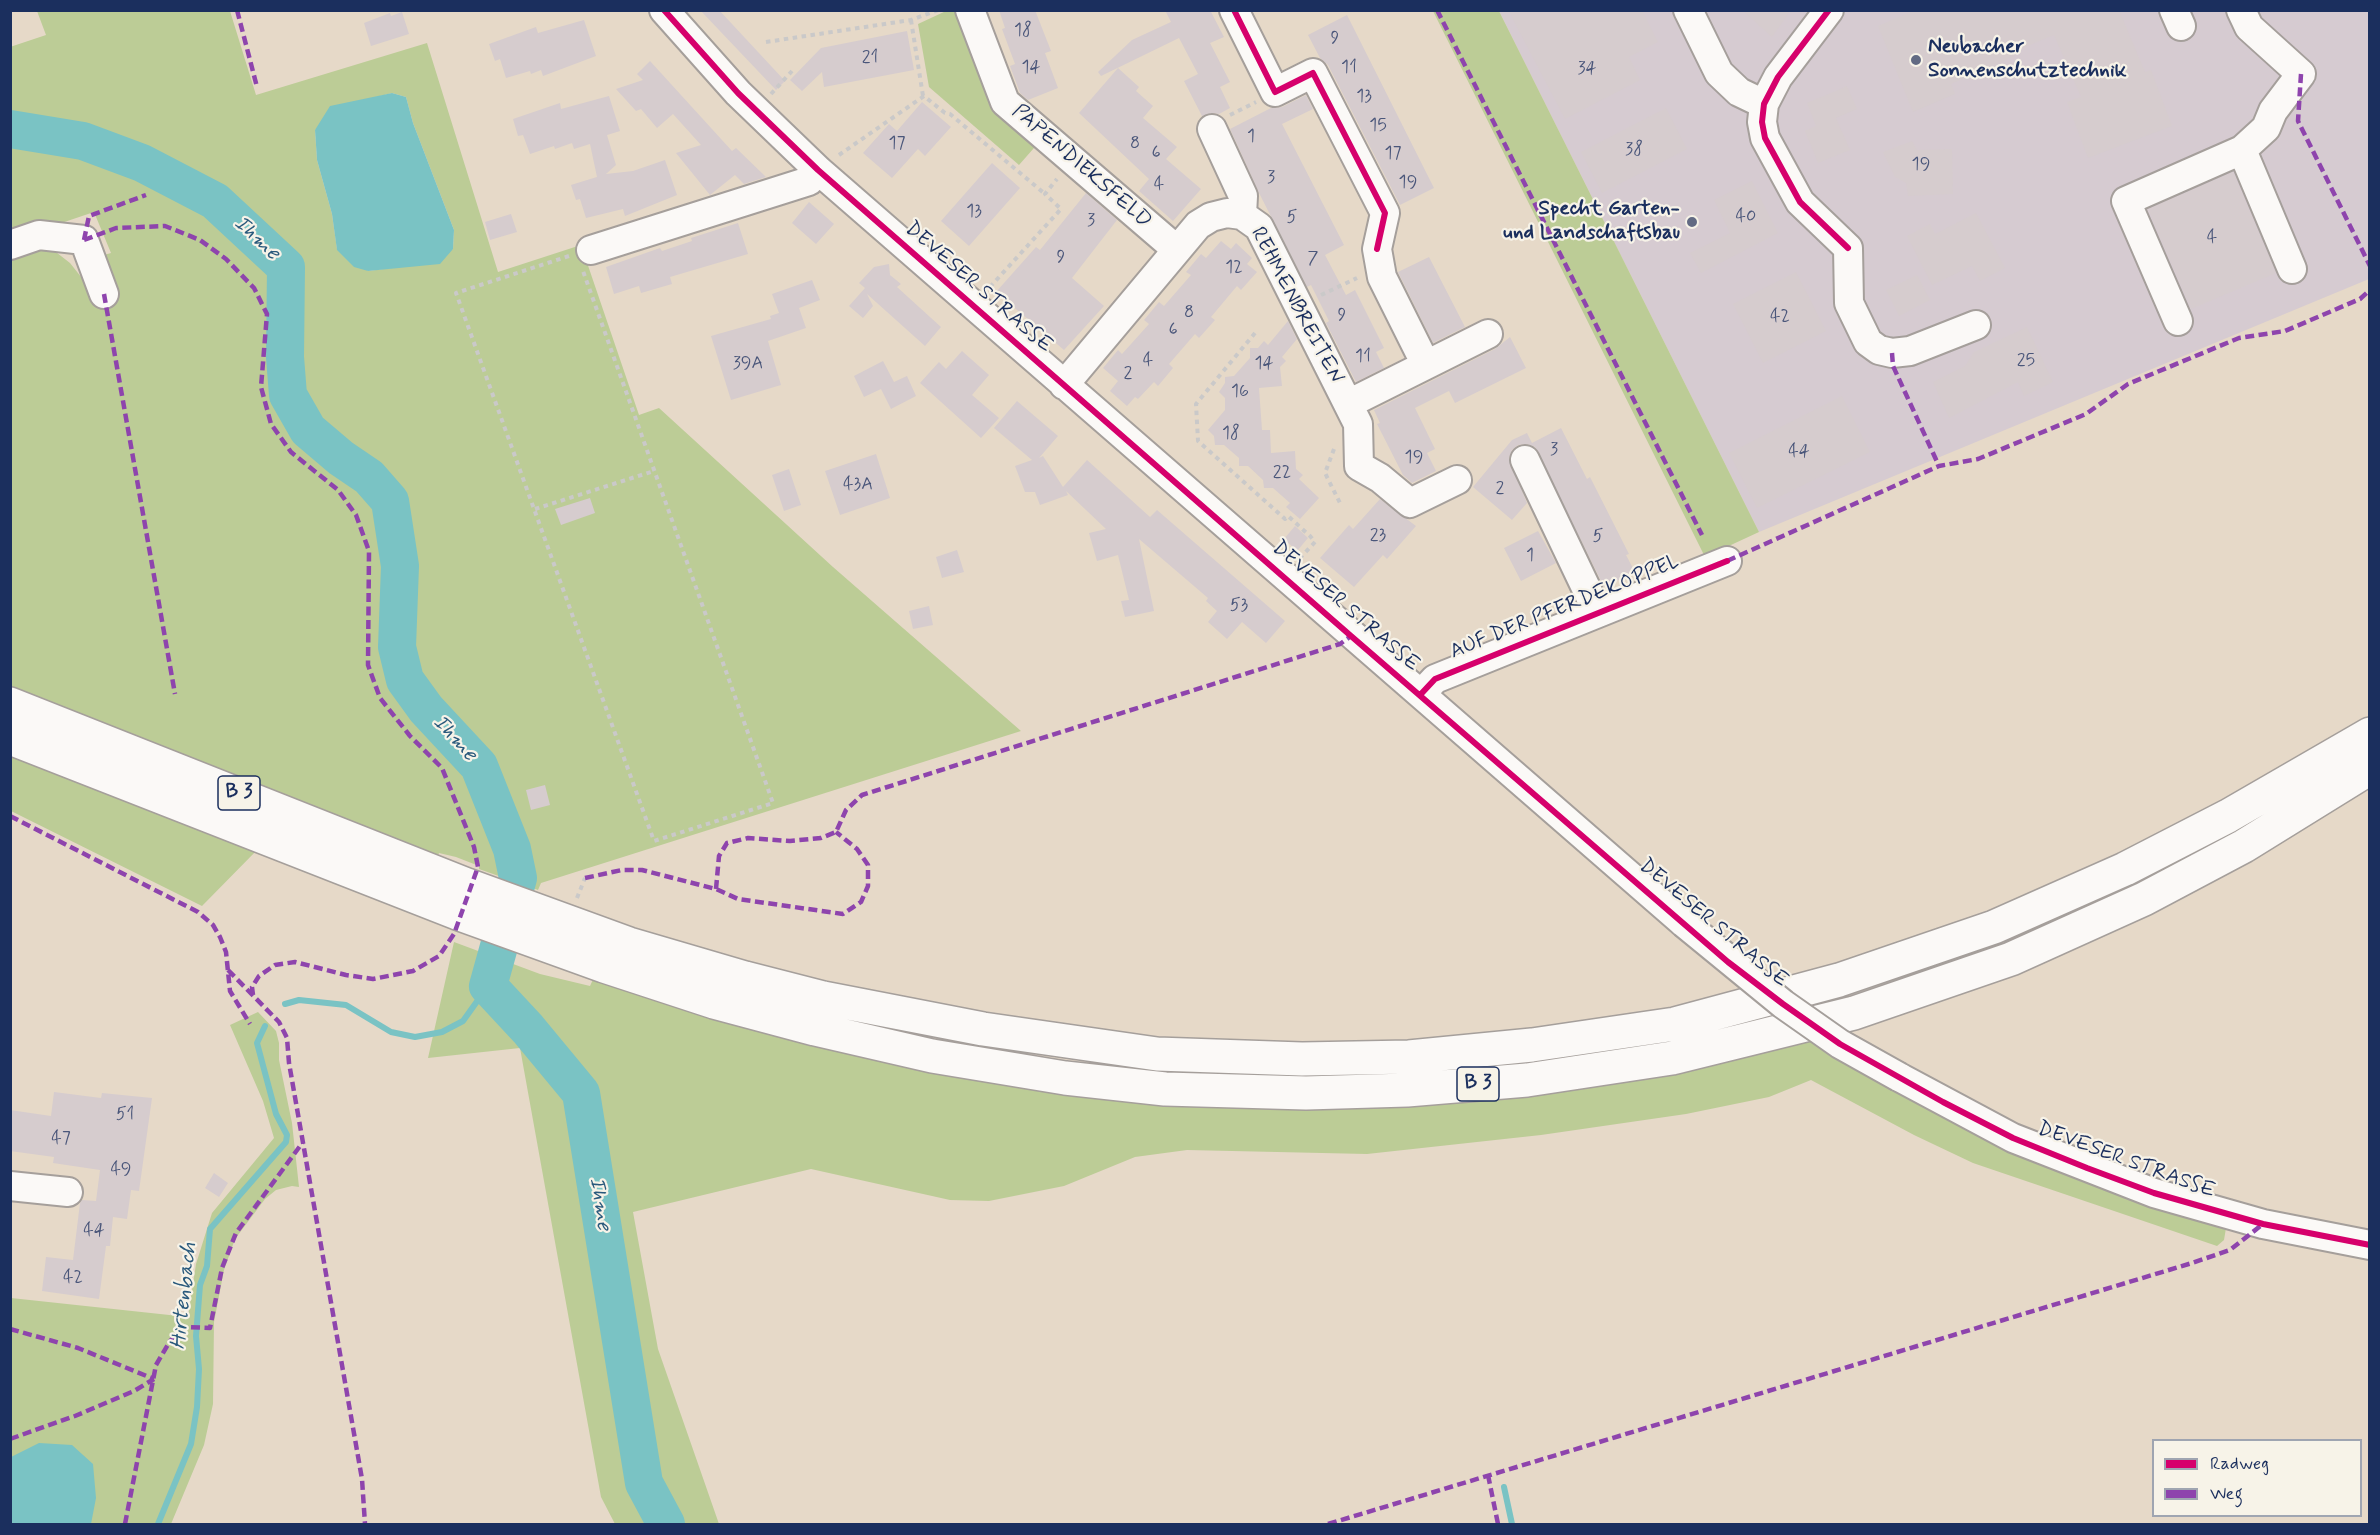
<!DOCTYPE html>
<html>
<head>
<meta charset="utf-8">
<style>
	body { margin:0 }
	#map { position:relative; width:2380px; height:1535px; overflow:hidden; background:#e6d9c8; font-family:Mynerve,sans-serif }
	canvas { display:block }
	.frame { position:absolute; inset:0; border:12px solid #1b2f5e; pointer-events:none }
	.legend { position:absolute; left:2152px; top:1439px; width:210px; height:78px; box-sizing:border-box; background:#f7f3e8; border:2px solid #9fa5b1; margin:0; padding:8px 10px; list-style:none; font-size:18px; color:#1b2f5e }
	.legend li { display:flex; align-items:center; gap:12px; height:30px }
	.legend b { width:30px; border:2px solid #9fa5b1 }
</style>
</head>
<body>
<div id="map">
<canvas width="2380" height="1535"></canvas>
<div class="frame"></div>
<ul class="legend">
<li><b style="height:8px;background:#d6006c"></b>Radweg</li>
<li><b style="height:8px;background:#8e44ad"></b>Weg</li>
</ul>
</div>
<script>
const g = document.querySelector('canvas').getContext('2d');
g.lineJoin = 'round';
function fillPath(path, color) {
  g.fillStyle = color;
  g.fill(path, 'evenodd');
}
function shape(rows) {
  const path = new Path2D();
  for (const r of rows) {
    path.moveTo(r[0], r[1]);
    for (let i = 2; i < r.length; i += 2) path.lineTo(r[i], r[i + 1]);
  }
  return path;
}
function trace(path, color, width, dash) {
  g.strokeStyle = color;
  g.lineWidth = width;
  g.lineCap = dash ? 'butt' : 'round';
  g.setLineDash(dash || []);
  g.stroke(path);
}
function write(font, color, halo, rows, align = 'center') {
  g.font = font + ' Mynerve,sans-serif';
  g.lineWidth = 4.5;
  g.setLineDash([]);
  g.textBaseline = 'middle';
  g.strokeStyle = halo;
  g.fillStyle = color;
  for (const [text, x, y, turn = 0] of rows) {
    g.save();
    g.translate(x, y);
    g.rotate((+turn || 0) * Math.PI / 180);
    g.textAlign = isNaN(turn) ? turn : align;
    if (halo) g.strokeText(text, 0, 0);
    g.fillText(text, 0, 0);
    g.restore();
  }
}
fillPath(shape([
	[1499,11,2369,11,2369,279,1759,532]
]), '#d6cbd1');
fillPath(shape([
	[37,11,230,11,256,95,427,43,498,272,581,245,639,415,659,408,833,567,1021,731,541,883,538,890,479,869,479,866,456,857,439,853,437,858,11,687,11,254,43,242,70,263,97,297,97,257,111,253,94,212,11,240,11,134,80,146,139,167,135,154,83,135,11,122,10,47,46,35],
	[392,93,406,97,413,123,454,230,453,249,399,267,368,271,337,249,332,214,317,160,315,130,361,101],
	[946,11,965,11,1041,140,1019,165,929,87,918,24],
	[1433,11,1499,11,1759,532,1705,557],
	[10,746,260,847,202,906,11,811],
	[454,942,540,974,590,986,595,975,765,1025,1295,1107,1408,1106,1673,1072,1815,1039,2226,1228,2224,1240,2217,1246,1973,1163,1914,1135,1811,1080,1769,1097,1686,1114,1541,1135,1367,1154,1187,1150,1135,1157,1064,1186,989,1201,950,1200,811,1169,633,1212,658,1349,719,1524,615,1524,601,1497,520,1048,428,1058],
	[258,1012,276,1031,279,1043,279,1060,292,1123,299,1187,292,1186,276,1190,265,1199,235,1239,224,1270,214,1322,213,1404,204,1445,171,1524,11,1524,11,1298,188,1317,196,1264,212,1213,274,1138,263,1101,230,1025]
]), '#bccc96');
fillPath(shape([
	[392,93,406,97,413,123,454,230,453,249,440,264,368,271,354,267,337,250,332,214,317,160,315,130,330,106],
	[39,1443,72,1445,93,1464,96,1498,91,1524,11,1524,11,1457]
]), '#7ac3c4');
trace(shape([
	[285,1004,299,1000,346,1005,391,1032,415,1037,442,1032,463,1021,488,986],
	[1504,1487,1512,1524],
	[158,1524,191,1444,197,1407,199,1369,196,1336,200,1285,207,1266,210,1229,286,1142,287,1135,276,1114,257,1043,265,1026]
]), '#7ac3c4', 6);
trace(shape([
	[10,129,83,141,142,163,215,201,286,267,285,357,288,395,308,430,341,458,369,477,390,501,400,566,397,647,405,680,426,709,479,766,512,849,518,878,488,986,528,1029,581,1093,644,1483,666,1524]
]), '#7ac3c4', 38);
fillPath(shape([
	[700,10,719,10,785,81,776,90],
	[999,10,1035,10,1051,51,1045,53,1058,88,1028,100,1020,93,1010,66,1015,64,1002,29,1005,28],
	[1165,10,1210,10,1224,37,1210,43,1230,82,1220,87,1230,108,1219,114,1213,113,1202,116,1184,81,1198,74,1179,38,1101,76,1098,72,1132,40,1171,22],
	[1508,10,1642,10,1658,42,1629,57,1640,80,1565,119],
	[1742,10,1791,10,1772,37],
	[1915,10,2119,10,2145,72,2151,70,2172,126,2088,158,2067,102,2081,97,2054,35,2013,52,2015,56,1951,84,1955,94,1913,112,1878,26],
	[402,12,409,34,371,46,364,23,390,13,391,16],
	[1347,15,1434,188,1400,205,1328,65,1320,58,1308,35],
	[584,20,596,56,543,76,541,70,531,74,530,71,506,78,500,59,495,61,489,44,536,27,538,33],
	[907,31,914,70,824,87,822,72,802,91,790,80,821,48],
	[650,61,732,151,736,148,766,177,744,184,735,175,710,195,676,153,701,145,673,114,657,128,641,109,636,111,616,89,643,80,637,74],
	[1118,68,1139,87,1136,91,1153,106,1143,118,1177,147,1166,159,1201,189,1173,221,1139,191,1149,179,1079,113],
	[1847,86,1857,109,1836,118,1850,150,1818,163,1805,131,1816,126,1807,103],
	[1306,95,1313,109,1282,124,1344,245,1325,255,1346,295,1355,290,1384,348,1376,352,1384,368,1356,382,1326,323,1329,321,1311,285,1307,287,1259,193,1230,129,1271,108,1282,107],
	[609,96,620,131,607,135,616,165,606,174,633,171,665,160,677,195,625,216,623,209,586,218,580,199,576,200,571,185,597,177,590,144,574,149,572,143,555,149,554,146,530,154,523,135,518,136,513,119,560,103,561,109],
	[922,102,951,127,925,156,918,149,892,178,863,153,889,124,897,131],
	[1666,108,1687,149,1602,193,1581,152],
	[1912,141,1917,150,1952,149,1953,194,1908,196,1906,183,1895,177,1883,152],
	[992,163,1020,188,969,246,941,221],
	[2233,172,2276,273,2191,309,2148,209],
	[1752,181,1778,233,1701,273,1690,253,1730,233,1714,200],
	[1086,193,1117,220,1072,278,1104,306,1064,350,996,292,1036,247,1040,250],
	[809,202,834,224,816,244,792,223],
	[1976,213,2005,268,1980,281,1972,266,1932,285,1907,236,1930,224,1935,234],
	[511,214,517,232,490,240,485,222],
	[738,223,748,254,670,277,672,284,641,293,639,286,614,294,606,267,660,248,662,251,692,241,691,238],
	[1221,241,1231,249,1236,243,1252,258,1247,264,1257,272,1241,290,1237,286,1211,317,1215,320,1199,338,1195,334,1169,364,1173,368,1158,386,1154,382,1138,399,1135,397,1127,406,1110,391,1118,381,1103,368,1118,350,1122,354,1149,324,1144,320,1159,302,1164,306,1191,275,1186,272,1201,254,1206,258],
	[1429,257,1465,327,1433,343,1398,272],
	[889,264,890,275,901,284,897,287,941,327,925,346,867,294,873,306,863,318,849,306,865,288,859,283,874,267],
	[1796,272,1826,331,1763,363,1733,304],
	[1917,275,1930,300,1899,316,1886,290],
	[812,280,820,300,799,308,806,328,768,341,781,385,731,400,711,336,771,319,770,316,779,313,772,294],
	[1288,321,1297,339,1282,357,1286,361,1280,367,1282,386,1259,388,1262,430,1270,430,1271,453,1295,451,1296,469,1303,475,1299,479,1319,498,1300,519,1286,507,1290,503,1273,488,1264,488,1263,480,1248,466,1239,466,1239,458,1224,445,1215,445,1214,436,1208,430,1225,410,1225,398,1219,392,1225,383,1225,377,1234,376,1250,358,1250,348,1258,348,1264,341,1268,345],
	[2027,327,2053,382,2024,396,2018,382,1949,418,1933,382,1965,366,1974,352],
	[1510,337,1526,368,1455,403,1449,391,1415,408,1435,449,1427,453,1436,471,1412,483,1403,475,1377,424,1380,423,1374,410,1495,349],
	[962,351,989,375,972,395,999,418,981,438,920,383,939,362,946,369],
	[883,361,894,382,907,376,916,396,891,409,881,389,864,397,854,376],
	[1842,396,1870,452,1757,508,1729,453],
	[1017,401,1058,436,1039,458,1043,456,1063,487,1087,460,1150,517,1157,510,1285,621,1266,643,1242,622,1227,639,1208,622,1217,611,1206,601,1208,598,1139,539,1154,611,1125,617,1121,601,1129,600,1118,555,1097,561,1089,533,1106,529,1066,491,1068,495,1040,505,1035,492,1025,492,1015,466,1032,460,994,428],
	[1561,428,1587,479,1590,477,1629,554,1626,555,1635,572,1604,587,1535,447,1527,444,1518,445,1512,450,1509,458,1527,503,1512,520,1473,487,1512,440,1527,433,1532,443],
	[876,454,890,498,840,515,825,471],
	[789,469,801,505,784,511,772,475],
	[590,498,595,513,561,525,555,509],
	[1380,499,1416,526,1387,559,1383,555,1354,587,1320,558,1349,525,1353,529],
	[1295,526,1308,538,1297,551,1284,539],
	[1538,531,1556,563,1521,581,1504,548],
	[957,550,964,572,942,578,936,557],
	[929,606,933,625,913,629,909,611],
	[545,785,550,805,531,810,526,790],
	[54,1092,101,1098,102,1093,152,1098,139,1191,131,1190,127,1219,113,1217,110,1246,106,1246,99,1299,42,1291,46,1257,73,1260,80,1203,82,1200,96,1201,100,1170,53,1163,54,1157,10,1151,10,1110,51,1116],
	[214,1173,228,1183,219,1197,205,1188]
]), '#d6ccce');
const minor = shape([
	[664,10,738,93,818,170,1684,923],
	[970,10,1005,102,1176,249],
	[1234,10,1275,92,1313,73,1385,213,1377,249,1382,277,1426,365],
	[1688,10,1719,73,1739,92,1764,104],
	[1829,10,1778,77,1764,104,1762,122,1765,138,1800,202,1848,248,1849,303,1868,342,1879,350,1892,353,1910,351,1976,325],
	[2174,10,2181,26],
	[1212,129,1243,196,1242,215],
	[2242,150,2292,269],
	[10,245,39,235,84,240,104,294],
	[591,250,809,181,818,170],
	[2178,321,2126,201,2242,150,2266,128,2273,111,2301,74,2249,27,2241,10],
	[1064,385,1198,225,1211,217,1227,213,1242,215,1259,227,1358,424,1359,466,1380,478,1410,503,1457,480],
	[1348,404,1488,334],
	[1525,460,1598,613],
	[1421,694,1435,679,1727,561],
	[1899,1077,2013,1138,2154,1193,2263,1224,2370,1245],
	[10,1186,68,1192]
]);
const highway = shape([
	[10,704,467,885,629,944,745,978,823,998,983,1029,1157,1054,1302,1059,1409,1057,1532,1045,1675,1024,1839,980,1994,927,2125,869,2228,816,2370,734],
	[10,738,457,913,604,966,714,1002,815,1029,932,1056,1065,1078,1165,1089,1306,1093,1407,1090,1527,1080,1672,1058,1854,1013,2011,959,2144,899,2244,846,2370,768]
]);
trace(minor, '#a59f9b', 32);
trace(highway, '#a59f9b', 36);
trace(shape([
	[911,20,923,96],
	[766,42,911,20,938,10],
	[771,94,792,71],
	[1230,115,1256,102],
	[839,155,924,96,945,113,950,114,1045,194],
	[569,256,456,293,654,841,773,803,583,271],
	[990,287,1061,209,1045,194,1057,179],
	[1321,295,1357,278],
	[1255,333,1196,404,1198,441,1285,519,1288,516,1310,536,1315,542,1300,558],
	[1334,449,1325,473,1340,503],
	[535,509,654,471],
	[577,898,585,878]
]), '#cac9c9', 4, [4.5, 4.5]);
trace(minor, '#fbf9f7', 28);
trace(highway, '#fbf9f7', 33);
const minorBridge = shape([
	[1684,923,1783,1004,1840,1044,1899,1077]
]);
trace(minorBridge, '#a59f9b', 32, []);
trace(minorBridge, '#fbf9f7', 28);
trace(shape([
	[237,10,257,87],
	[1437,10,1702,535],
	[2301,74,2298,121,2370,266],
	[84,240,116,228,165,226,200,240,226,259,254,288,267,314,261,387,271,424,291,452,338,490,356,515,369,551,368,665,380,698,410,736,442,768,474,847,478,867,454,934,439,956,413,971,373,979,346,975,295,962,275,965,259,976,252,987,253,995],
	[84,240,89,216,146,195],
	[104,294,175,694],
	[1892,353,1893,366,1939,466],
	[1727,561,1939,466,1978,459,2086,414,2128,384,2239,338,2285,331,2360,299,2370,290],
	[10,816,198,912,213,925,220,937,226,952,230,991,250,1024],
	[585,878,622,870,642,870,716,889,738,899,843,914,861,902,868,886,868,865,857,849,836,832],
	[716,889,719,856,727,843,748,838,790,841,821,838,836,832,846,810,862,795,1340,644,1351,636],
	[228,970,279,1022,287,1038,289,1063,362,1479,365,1524],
	[10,1329,78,1348,154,1379],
	[10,1439,75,1416,134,1391,154,1379],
	[1488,1475,1498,1524],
	[125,1524,156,1365,170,1341,180,1331,187,1327,210,1328,222,1268,236,1233,303,1142],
	[1328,1524,2192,1263,2230,1250,2263,1224]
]), '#8e44ad', 4.5, [9, 4.5]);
trace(shape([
	[664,10,738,93,818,170,1351,636,1728,962,1783,1004,1840,1044,1943,1102,2013,1138,2087,1168,2154,1193,2263,1224,2370,1245],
	[1234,10,1275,92,1313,73,1385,213,1377,249],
	[1829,10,1778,77,1764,104,1762,122,1765,138,1800,202,1848,248],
	[1421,694,1435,679,1727,561]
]), '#d6006c', 6);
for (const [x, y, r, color] of [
	[1916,60,6,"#626a83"],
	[1692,222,6,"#626a83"]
]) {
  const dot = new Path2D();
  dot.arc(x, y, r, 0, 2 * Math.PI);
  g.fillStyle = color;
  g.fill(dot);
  trace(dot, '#f7f3e8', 2);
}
write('18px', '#4a567a', null, [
	["18",1023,31],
	["9",1335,39],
	["21",870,58],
	["14",1031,68],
	["11",1349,68],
	["34",1587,69],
	["13",1364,97],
	["15",1378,126],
	["1",1251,137],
	["17",897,144],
	["8",1135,144],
	["38",1634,150],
	["6",1156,153],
	["17",1393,154],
	["19",1921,165],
	["3",1271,178],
	["19",1408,183],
	["4",1159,185],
	["13",974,212],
	["40",1746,217],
	["5",1292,218],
	["3",1091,221],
	["4",2212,238],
	["9",1061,258],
	["7",1313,259],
	["12",1234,268],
	["8",1189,313],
	["9",1342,316],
	["42",1780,317],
	["6",1173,330],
	["11",1363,357],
	["4",1148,361],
	["25",2026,361],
	["39A",748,364],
	["14",1264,364],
	["2",1128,374],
	["16",1240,392],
	["18",1231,434],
	["3",1554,450],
	["44",1799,452],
	["19",1414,458],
	["22",1282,473],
	["43A",858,485],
	["2",1500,489],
	["23",1378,536],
	["5",1598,537],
	["1",1530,556],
	["53",1239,606],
	["51",125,1115],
	["47",61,1139],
	["49",121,1170],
	["44",94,1231],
	["42",73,1278]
]);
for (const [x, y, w] of [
	[239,793,42],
	[1478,1084,42]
]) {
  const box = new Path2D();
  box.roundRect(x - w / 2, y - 17, w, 34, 4.5);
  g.fillStyle = '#f7f3e8';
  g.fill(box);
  trace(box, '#1b2f5e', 1.5);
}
write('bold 20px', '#1b2f5e', null, [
	["B 3",239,793],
	["B 3",1478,1084]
]);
write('bold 21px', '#1b2f5e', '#f7f3e8', [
	["Neubacher",1928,48],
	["Sonnenschutztechnik",1928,72],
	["Specht Garten-",1680,210,"right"],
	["und Landschaftsbau",1680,234,"right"]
], 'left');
write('21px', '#1b2f5e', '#f7f3e8', [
	["PAPENDIEKSFELD",1081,167,41],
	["DEVESER STRASSE",978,288,41],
	["REHMENBREITEN",1296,306,62],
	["DEVESER STRASSE",1345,607,41],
	["AUF DER PFERDEKOPPEL",1565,608,-22],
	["DEVESER STRASSE",1713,924,40],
	["DEVESER STRASSE",2126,1161,20]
]);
write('italic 22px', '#29597c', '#f7f3e8', [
	["Ihme",256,239,43],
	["Ihme",454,739,47],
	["Ihme",599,1204,81],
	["Hirtenbach",185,1296,-84]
]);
</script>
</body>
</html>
